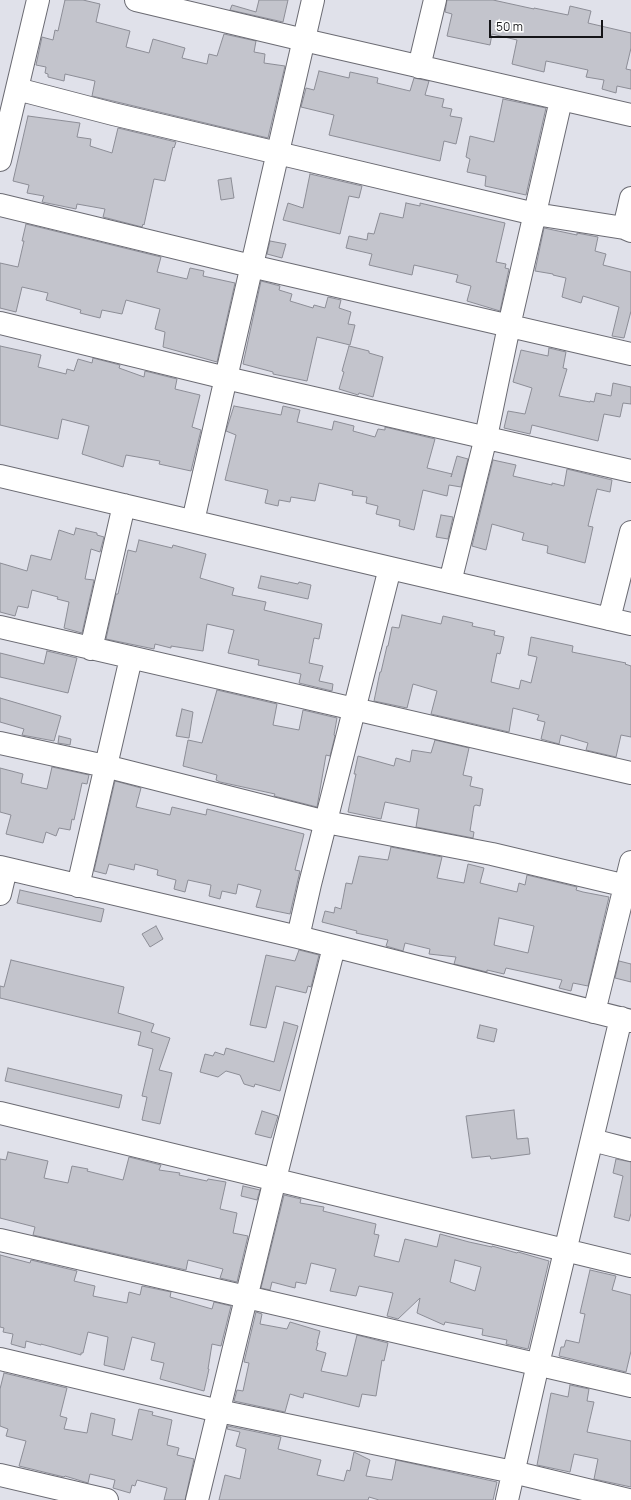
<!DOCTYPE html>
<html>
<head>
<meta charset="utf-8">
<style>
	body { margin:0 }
	#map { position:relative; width:631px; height:1500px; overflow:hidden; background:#e0e1ea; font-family:Manrope,sans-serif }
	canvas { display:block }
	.scale { position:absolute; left:489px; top:20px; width:114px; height:18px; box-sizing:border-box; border:2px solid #141417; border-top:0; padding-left:5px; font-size:12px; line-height:14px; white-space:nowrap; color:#141417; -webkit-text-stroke:3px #fff; paint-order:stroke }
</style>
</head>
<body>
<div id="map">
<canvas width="631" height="1500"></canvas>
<div class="scale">50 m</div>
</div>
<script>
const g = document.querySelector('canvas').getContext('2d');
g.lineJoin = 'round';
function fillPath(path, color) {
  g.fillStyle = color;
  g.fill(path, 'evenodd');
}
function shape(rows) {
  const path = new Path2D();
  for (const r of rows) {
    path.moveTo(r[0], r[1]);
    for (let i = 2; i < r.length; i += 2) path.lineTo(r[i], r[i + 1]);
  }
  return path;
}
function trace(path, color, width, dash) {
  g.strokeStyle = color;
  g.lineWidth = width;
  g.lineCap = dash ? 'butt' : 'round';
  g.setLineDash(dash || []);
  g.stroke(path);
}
const building = shape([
	[65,0,83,0,100,4,96,22,130,31,126,47,149,53,153,39,185,48,182,58,207,64,209,54,217,56,224,34,256,41,254,52,265,54,264,63,285,66,268,138,92,96,95,81,65,74,64,81,48,77,48,74,45,73,46,67,36,65,42,37,53,40,55,30,58,31,65,0],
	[259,0,288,0,283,22,230,10,232,5,256,12,259,0],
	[447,0,493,0,534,9,534,8,568,15,570,6,591,11,588,23,631,33,631,48,626,69,631,70,631,89,617,86,616,93,602,89,604,80,586,77,588,70,556,63,546,61,544,72,512,64,517,40,492,34,490,45,447,36,452,14,445,12,447,0],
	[319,71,349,78,350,72,378,78,377,83,410,91,414,78,429,81,425,95,444,99,442,107,452,109,450,116,462,118,456,144,444,141,440,161,329,135,334,115,301,107,306,88,314,90,319,71],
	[503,99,546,108,526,195,485,186,486,176,467,172,470,159,466,157,470,136,494,142,503,99],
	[28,116,80,123,77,137,91,139,90,146,112,153,118,128,176,142,174,148,173,147,165,181,154,179,144,225,143,224,142,227,103,217,105,209,77,204,76,209,42,202,44,196,27,193,29,185,13,181,28,116],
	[310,174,362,186,359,198,349,196,340,234,283,220,288,203,303,208,310,174],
	[231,178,234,198,221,200,218,180,231,178],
	[406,203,420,206,420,203,505,223,496,262,506,264,505,268,509,269,500,311,467,301,471,286,456,282,458,275,414,265,412,275,369,265,372,254,346,248,349,236,367,240,368,233,374,234,380,213,403,218,406,203],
	[26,224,161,257,157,272,187,279,190,268,204,271,203,276,235,283,217,362,163,347,165,332,155,329,160,309,126,300,122,314,102,310,100,318,80,313,81,310,46,300,48,293,22,287,16,312,0,308,0,263,18,267,24,241,22,241,26,224],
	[544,228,577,235,577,233,598,237,595,251,606,254,603,265,631,272,631,311,624,338,612,336,619,307,583,296,581,303,562,297,566,278,553,275,553,274,535,271,544,228],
	[270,241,286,244,282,258,267,254,270,241],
	[261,281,280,286,279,290,292,294,290,301,313,308,314,305,325,308,328,297,341,300,339,308,351,312,348,324,355,325,350,345,317,337,307,381,273,374,273,372,243,364,261,281],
	[0,346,41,355,38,367,66,374,67,369,74,371,78,359,92,363,93,358,120,365,119,368,144,377,145,371,177,379,175,389,200,395,192,427,201,430,191,471,159,464,160,461,126,455,123,467,82,454,89,426,62,419,58,439,0,425,0,346],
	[349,346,369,351,369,353,383,357,373,397,359,393,358,395,339,389,344,372,342,371,349,346],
	[549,348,566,352,563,368,567,369,559,396,590,402,590,401,594,402,596,393,611,396,613,383,631,387,631,404,623,403,620,417,604,414,598,441,532,425,530,434,504,428,508,411,525,414,532,388,513,382,521,350,548,356,549,348],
	[234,406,281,415,283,406,300,410,297,422,332,430,334,421,354,426,353,431,375,437,378,429,385,430,385,427,435,439,427,468,452,474,451,477,457,456,468,459,461,487,449,485,447,496,423,490,414,530,399,526,400,520,376,514,378,506,366,503,367,497,352,495,353,491,319,483,315,501,291,497,290,502,279,500,278,506,265,503,268,490,225,480,236,435,226,431,234,406],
	[493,460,516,465,513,476,552,485,552,483,564,486,567,469,612,480,610,492,597,489,588,526,593,527,585,563,547,553,548,546,522,540,524,533,492,524,486,550,472,546,493,460],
	[441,515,453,517,448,539,436,537,441,515],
	[76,528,97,533,97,535,104,537,100,552,91,549,85,579,94,580,82,633,64,628,69,602,57,599,58,597,32,590,28,608,18,606,15,616,0,612,0,563,27,571,31,555,51,560,59,530,74,535,76,528],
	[139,540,172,548,173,545,206,554,200,578,234,588,232,595,266,602,264,610,322,624,319,639,314,638,309,663,323,666,319,681,333,684,332,691,299,683,301,674,258,665,259,660,228,653,234,630,207,624,203,651,171,646,171,648,155,644,154,649,106,639,116,594,118,594,128,550,136,552,139,540],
	[261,576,298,584,299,582,311,585,308,599,258,588,261,576],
	[402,615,441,624,443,616,473,623,472,626,495,631,494,635,504,637,500,654,497,653,491,682,519,689,521,680,531,683,537,657,528,655,531,637,573,646,572,652,626,663,625,664,631,666,631,737,621,735,616,757,586,750,588,743,561,735,559,744,541,739,545,722,537,720,539,715,513,708,509,732,431,714,437,691,413,684,407,708,374,701,380,672,381,672,387,646,388,646,392,627,399,628,402,615],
	[47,651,77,658,68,693,0,677,0,653,44,664,47,651],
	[217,690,277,704,273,725,299,730,303,710,337,718,334,735,335,736,330,756,326,755,317,807,274,796,275,794,220,782,216,780,217,775,183,766,188,740,202,743,217,690],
	[0,698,61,716,54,741,22,735,24,729,0,722,0,698],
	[182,709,193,712,189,738,176,736,182,709],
	[59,736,71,739,70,745,58,743,59,736],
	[435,740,469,748,463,775,472,777,470,786,483,789,480,806,476,805,474,806,470,831,474,832,473,838,416,827,419,809,385,802,381,819,348,812,356,774,354,774,358,756,394,766,396,758,410,762,412,750,431,753,435,740],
	[52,767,89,775,87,784,82,783,74,820,72,819,70,830,59,828,56,836,46,832,43,843,6,834,11,815,0,812,0,768,23,774,21,783,47,789,52,767],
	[115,781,141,788,136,807,170,815,172,807,206,815,207,809,304,834,295,870,300,871,290,914,256,907,261,890,238,884,236,894,222,891,220,899,209,896,211,885,188,880,185,892,174,889,176,880,157,875,158,870,135,864,134,870,109,864,106,874,94,871,115,781],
	[391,847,442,857,437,878,464,883,468,864,484,868,480,883,517,892,519,883,525,885,527,875,577,887,576,890,583,892,609,897,588,986,573,983,571,991,559,988,562,980,506,968,504,974,487,970,487,972,454,964,456,957,429,954,430,949,405,943,403,951,386,946,388,940,356,933,357,931,322,922,325,911,334,913,335,907,341,909,346,883,352,884,359,856,388,860,391,847],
	[499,918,534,926,528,953,494,945,499,918],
	[20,890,104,909,101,922,17,903,20,890],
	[156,926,163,939,150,947,142,934,156,926],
	[299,950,319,955,311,987,308,986,306,993,276,986,266,1028,250,1025,266,955,295,961,299,950],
	[11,960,124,987,118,1013,154,1024,151,1032,170,1038,159,1070,172,1073,160,1124,142,1120,147,1097,142,1096,153,1049,138,1045,141,1032,0,998,0,986,4,987,11,960],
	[619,961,631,964,631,982,615,978,619,961],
	[284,1022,298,1026,280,1091,255,1084,254,1087,244,1084,240,1075,226,1071,218,1077,200,1072,205,1054,213,1056,215,1052,224,1055,226,1048,274,1062,284,1022],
	[480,1025,497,1029,494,1042,477,1038,480,1025],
	[8,1068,122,1095,119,1108,5,1081,8,1068],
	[514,1110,517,1139,528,1138,530,1154,491,1159,490,1156,472,1158,466,1116,514,1110],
	[262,1111,278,1116,271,1138,255,1134,262,1111],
	[8,1152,48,1161,44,1178,68,1183,72,1166,88,1169,87,1171,123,1180,129,1157,161,1165,159,1170,180,1173,179,1175,207,1181,208,1179,226,1182,220,1209,237,1213,233,1233,248,1236,237,1282,220,1278,223,1269,188,1260,186,1270,33,1235,35,1227,0,1218,0,1159,6,1160,8,1152],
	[616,1159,631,1162,631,1213,629,1221,614,1217,623,1176,613,1173,616,1159],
	[243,1186,260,1190,257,1200,241,1196,243,1186],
	[284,1195,301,1199,300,1203,324,1207,323,1211,376,1224,374,1234,379,1235,374,1256,399,1262,405,1239,437,1247,440,1234,469,1242,492,1247,492,1246,517,1253,518,1252,549,1261,528,1349,506,1344,507,1340,482,1335,483,1329,445,1322,444,1325,417,1313,420,1298,398,1319,387,1316,393,1293,359,1286,356,1296,330,1291,336,1269,311,1263,306,1284,296,1282,295,1288,272,1282,270,1290,261,1288,284,1195],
	[455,1260,481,1267,475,1291,450,1282,455,1260],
	[0,1255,30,1263,31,1260,77,1271,74,1281,95,1286,93,1296,127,1303,129,1292,140,1295,142,1286,171,1292,170,1297,212,1309,214,1302,231,1306,221,1346,212,1344,208,1369,209,1369,204,1391,160,1379,164,1363,151,1360,155,1343,132,1337,124,1370,104,1365,108,1337,88,1332,83,1353,81,1353,81,1355,41,1344,41,1345,26,1341,25,1348,11,1344,13,1334,3,1332,4,1328,0,1327,0,1255],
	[590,1270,616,1276,612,1290,631,1295,631,1351,626,1372,559,1356,561,1347,564,1347,566,1340,579,1343,585,1314,580,1313,590,1270],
	[256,1312,262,1314,260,1324,287,1329,290,1322,320,1331,317,1343,318,1343,316,1350,326,1353,321,1371,345,1376,347,1376,357,1335,388,1343,384,1361,382,1360,376,1396,362,1394,359,1407,304,1393,303,1398,290,1394,285,1412,234,1401,237,1390,243,1391,249,1363,244,1362,256,1312],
	[4,1373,67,1388,60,1416,67,1418,64,1429,87,1433,91,1413,115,1419,112,1435,132,1440,139,1409,153,1412,152,1415,172,1420,167,1445,179,1448,177,1455,194,1459,185,1500,164,1500,167,1488,137,1480,135,1486,132,1485,130,1493,113,1488,115,1480,90,1474,88,1483,65,1476,64,1477,19,1466,26,1441,6,1436,8,1429,0,1426,0,1389,4,1373],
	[570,1385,589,1389,587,1401,594,1402,587,1432,631,1441,631,1487,594,1479,598,1459,574,1454,570,1472,537,1465,551,1393,568,1397,570,1385],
	[228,1426,281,1437,278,1449,321,1460,317,1475,344,1481,347,1470,350,1471,354,1452,370,1460,366,1476,392,1480,396,1460,497,1482,493,1500,379,1500,369,1497,368,1500,219,1500,225,1475,240,1479,246,1449,236,1446,240,1432,227,1429,228,1426]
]);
fillPath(building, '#c3c4cc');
trace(building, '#8c8d96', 1);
const minor = shape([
	[136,0,304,40,631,115],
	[419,67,435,0],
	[17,89,113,114,535,214,624,228,631,231],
	[0,160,38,0],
	[0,205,251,266,631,354],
	[624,228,631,198],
	[0,323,226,378,631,471],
	[0,476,390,568,631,624],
	[193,521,313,0],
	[450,582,486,437,509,326,561,100],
	[609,619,631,532],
	[0,627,631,773],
	[91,649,124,505],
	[0,743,105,766,326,822,492,854,631,887],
	[0,867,298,937,631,1021],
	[78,886,131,658],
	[0,894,6,869],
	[298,937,310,884,390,568],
	[594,1012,631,862],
	[0,1113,631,1266],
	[592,1140,631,1150],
	[0,1240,631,1386],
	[0,1359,219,1411,513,1472,629,1500],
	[0,1475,107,1500],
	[197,1500,275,1179,334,947],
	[507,1500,538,1364,621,1018]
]);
trace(minor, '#6b6b73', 24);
trace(minor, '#fff', 22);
</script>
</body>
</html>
